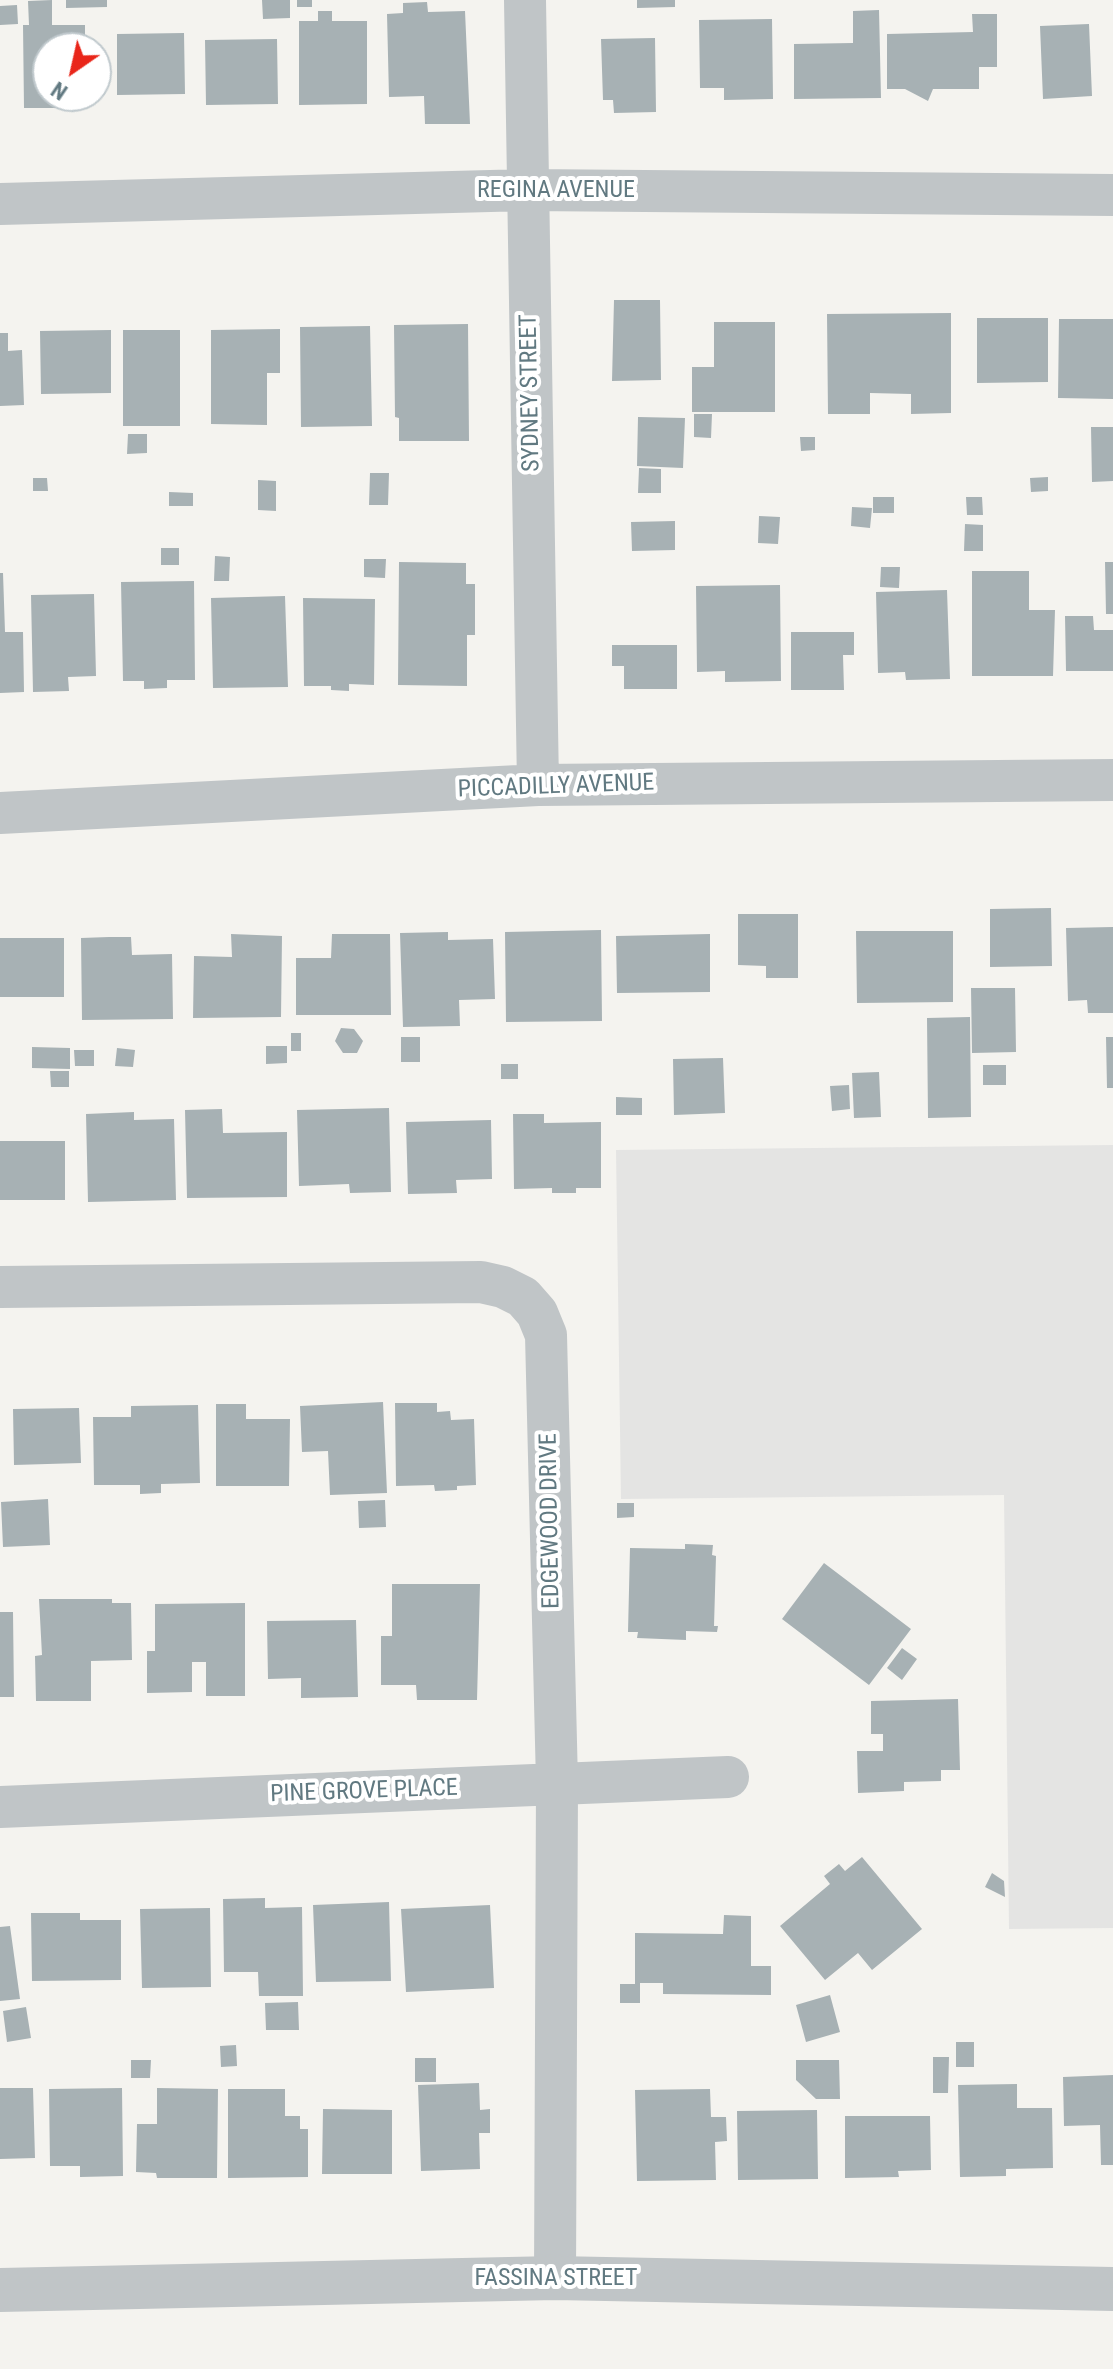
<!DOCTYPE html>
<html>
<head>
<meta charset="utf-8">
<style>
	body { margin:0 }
	#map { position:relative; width:1113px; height:2369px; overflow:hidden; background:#f4f3ef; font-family:"Roboto Condensed",sans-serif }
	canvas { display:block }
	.north { position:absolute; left:32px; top:32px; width:80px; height:80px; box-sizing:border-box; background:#fff; border:2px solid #c0c9cd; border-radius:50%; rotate:214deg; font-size:22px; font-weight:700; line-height:32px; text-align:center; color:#617981 }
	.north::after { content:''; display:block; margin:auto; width:28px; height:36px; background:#e9261a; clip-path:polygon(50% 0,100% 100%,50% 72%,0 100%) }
</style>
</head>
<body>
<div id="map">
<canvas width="1113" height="2369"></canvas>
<div class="north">N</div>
</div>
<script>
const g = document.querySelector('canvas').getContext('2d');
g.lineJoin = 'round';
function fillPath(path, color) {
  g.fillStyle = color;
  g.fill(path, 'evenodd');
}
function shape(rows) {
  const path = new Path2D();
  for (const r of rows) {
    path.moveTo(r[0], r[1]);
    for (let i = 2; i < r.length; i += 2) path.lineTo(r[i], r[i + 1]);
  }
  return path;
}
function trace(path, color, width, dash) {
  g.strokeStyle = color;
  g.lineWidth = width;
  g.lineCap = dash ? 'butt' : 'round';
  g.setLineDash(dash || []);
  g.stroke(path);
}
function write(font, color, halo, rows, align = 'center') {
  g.font = font + ' "Roboto Condensed",sans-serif';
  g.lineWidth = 8;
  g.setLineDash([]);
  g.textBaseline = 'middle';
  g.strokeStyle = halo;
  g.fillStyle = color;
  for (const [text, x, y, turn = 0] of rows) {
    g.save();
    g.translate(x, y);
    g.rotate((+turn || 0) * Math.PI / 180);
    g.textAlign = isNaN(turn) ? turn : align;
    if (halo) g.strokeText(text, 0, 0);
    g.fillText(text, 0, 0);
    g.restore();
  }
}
fillPath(shape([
	[1113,1145,1113,1928,1009,1929,1004,1495,621,1499,616,1150]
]), '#e4e4e3');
fillPath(shape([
	[52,0,52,25,85,25,85,48,48,48,48,96,85,96,85,108,24,108,23,25,29,25,28,1],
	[66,0,107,0,107,7,66,8],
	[262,0,290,0,290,18,263,19],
	[297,0,312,0,312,7,297,7],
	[637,0,675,0,675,7,637,8],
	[427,2,428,12,465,11,470,124,425,124,424,96,389,97,387,14,403,13,403,3],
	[17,5,18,24,0,25,0,6],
	[879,10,881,98,794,99,794,44,853,43,853,11],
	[318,11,332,11,332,21,367,21,367,104,299,105,299,21,318,21],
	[972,14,997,14,997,67,979,67,979,89,933,89,928,101,905,89,887,89,887,34,973,32],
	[772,19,773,99,724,100,724,88,700,88,699,20],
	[1089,24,1092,96,1043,99,1040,26],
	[184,33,185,94,117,95,117,34],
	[655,38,656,112,614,113,613,100,603,100,601,39],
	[277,39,278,104,206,105,205,40],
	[614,300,660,300,661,380,612,381],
	[951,313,951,413,911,414,911,394,870,393,870,414,828,414,827,314],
	[977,318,1048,318,1048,382,977,383],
	[1059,319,1113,319,1113,399,1058,398],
	[714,322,775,322,775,412,692,412,692,367,714,367],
	[468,324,469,441,399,441,399,418,395,417,394,325],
	[370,326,372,426,301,427,300,327],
	[280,329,280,373,267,373,267,425,211,424,211,330],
	[111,330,111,393,41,394,40,331],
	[123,330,180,330,180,426,123,426],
	[0,333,8,333,8,351,22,350,24,405,0,406],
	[694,414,712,414,711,438,694,437],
	[638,417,685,418,683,468,637,466],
	[1091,427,1113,427,1113,481,1092,482],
	[128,434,147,434,147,453,127,454],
	[800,437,815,437,815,450,801,451],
	[639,468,661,469,661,493,638,493],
	[370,473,389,473,388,505,369,505],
	[1048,477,1048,491,1031,492,1030,478],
	[33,478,47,478,48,491,33,491],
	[258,480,276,481,276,511,258,510],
	[169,492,193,493,193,506,169,506],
	[873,497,894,497,894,513,873,513],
	[966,497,982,497,983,515,967,515],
	[852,507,872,508,870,528,851,526],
	[759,516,780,517,778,544,758,543],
	[675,521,675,550,632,551,631,522],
	[965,524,983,525,983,551,964,551],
	[161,548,179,548,179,565,161,565],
	[215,556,230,557,229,581,214,581],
	[364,559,386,559,385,578,364,577],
	[399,562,466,563,466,584,475,584,475,635,467,635,467,686,398,685],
	[1105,562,1113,562,1113,614,1106,614],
	[881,567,900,567,899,588,880,587],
	[972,571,1029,571,1029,610,1055,610,1053,676,972,676],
	[0,573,3,573,5,632,23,632,24,692,0,693],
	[194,581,195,680,167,680,167,688,144,689,144,681,123,681,121,582],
	[780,585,781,681,725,682,725,671,697,672,696,586],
	[947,590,950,679,906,680,905,672,878,673,876,592],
	[94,594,96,676,68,677,69,691,33,692,31,595],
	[285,596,288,687,213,688,211,598],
	[303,598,375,599,374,685,349,684,349,691,331,690,331,686,304,686],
	[1065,616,1093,616,1094,630,1113,630,1113,671,1066,671],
	[791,632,854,632,854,655,843,655,844,690,791,690],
	[612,645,677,645,677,689,624,689,624,666,612,666],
	[1051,908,1052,966,990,967,990,909],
	[738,914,798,914,798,978,766,978,766,966,738,965],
	[1113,927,1113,1013,1088,1013,1087,1000,1068,1001,1066,928],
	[601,930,602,1021,506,1022,505,932],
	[856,931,953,931,953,1002,857,1003],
	[448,932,448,940,493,939,495,999,459,1000,460,1026,403,1027,400,933],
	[231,934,282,936,281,1017,193,1018,194,956,232,957],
	[332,934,390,934,391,1015,296,1015,296,958,331,958],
	[710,934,710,992,617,993,616,936],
	[109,937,131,937,132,955,172,954,173,1019,82,1020,81,938],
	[0,938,64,938,64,997,0,997],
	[971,988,1015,988,1016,1052,972,1053],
	[970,1017,971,1117,928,1118,927,1018],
	[341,1028,354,1029,363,1041,357,1053,343,1053,335,1041],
	[291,1033,301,1033,301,1051,291,1051],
	[401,1037,420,1037,420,1062,401,1062],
	[1106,1037,1113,1037,1113,1088,1107,1088],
	[266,1046,287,1046,287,1063,266,1064],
	[32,1047,70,1048,70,1069,32,1068],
	[117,1048,135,1050,133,1067,115,1066],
	[74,1050,94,1050,94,1066,75,1066],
	[723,1058,725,1113,674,1115,673,1059],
	[501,1064,518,1064,518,1079,501,1079],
	[983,1065,1006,1065,1006,1085,983,1085],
	[50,1071,69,1071,69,1087,51,1087],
	[879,1072,881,1117,854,1118,852,1073],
	[849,1085,850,1109,832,1111,830,1086],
	[616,1097,642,1098,642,1115,616,1115],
	[389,1108,391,1192,350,1193,349,1184,299,1186,297,1110],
	[222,1109,223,1133,287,1132,287,1197,187,1198,185,1110],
	[134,1112,134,1120,174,1119,176,1200,88,1202,86,1114],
	[513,1114,544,1114,544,1123,601,1122,601,1188,576,1188,576,1193,552,1193,552,1188,514,1189],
	[491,1120,492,1179,456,1180,457,1193,408,1194,406,1122],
	[0,1141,65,1141,65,1200,0,1200],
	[383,1402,387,1493,330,1495,328,1451,302,1452,300,1406],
	[395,1403,437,1403,437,1412,450,1411,451,1420,474,1419,476,1485,457,1486,457,1490,435,1491,434,1485,396,1486],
	[216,1404,246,1404,246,1419,290,1419,289,1486,216,1486],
	[198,1405,200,1483,161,1484,161,1493,140,1494,140,1485,94,1485,93,1417,131,1417,131,1406],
	[79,1408,81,1463,14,1465,13,1409],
	[48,1499,50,1545,3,1547,1,1502],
	[385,1500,386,1527,359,1528,358,1501],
	[617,1503,634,1503,634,1517,617,1518],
	[685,1544,713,1545,712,1555,716,1556,714,1626,718,1626,717,1632,686,1631,686,1640,637,1638,638,1632,628,1632,630,1548,685,1549],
	[824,1563,911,1629,869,1685,782,1619],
	[392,1584,480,1584,477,1700,417,1700,416,1685,381,1685,381,1636,392,1636],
	[39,1599,112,1599,112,1603,131,1603,132,1660,91,1661,91,1701,36,1701,35,1656,42,1655],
	[245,1603,245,1696,206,1696,206,1662,192,1662,192,1692,147,1693,147,1651,155,1651,155,1604],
	[0,1612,13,1612,14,1697,0,1697],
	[356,1620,358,1697,301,1698,301,1678,268,1679,267,1621],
	[902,1648,917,1659,902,1680,887,1668],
	[958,1699,960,1770,941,1770,941,1781,904,1782,904,1791,858,1793,857,1751,883,1751,883,1734,871,1734,871,1701],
	[862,1857,922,1929,872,1970,858,1953,825,1980,780,1926,830,1884,824,1876,839,1864,845,1871],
	[992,1873,1004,1881,1005,1897,985,1887],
	[265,1898,265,1908,302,1907,303,1996,259,1996,258,1972,224,1972,223,1899],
	[389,1902,391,1981,316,1982,313,1905],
	[490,1905,494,1988,406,1992,401,1909],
	[210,1908,211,1987,142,1988,140,1909],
	[31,1913,80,1913,80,1920,121,1920,121,1980,32,1981],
	[724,1915,751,1916,751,1966,771,1966,771,1995,663,1994,663,1983,640,1983,640,2003,620,2003,620,1984,635,1984,635,1933,723,1934],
	[10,1926,20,1999,0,2001,0,1927],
	[830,1995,840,2032,806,2042,796,2005],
	[298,2002,299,2030,266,2030,265,2003],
	[26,2007,31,2038,7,2042,3,2011],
	[956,2042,974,2042,974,2067,956,2067],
	[236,2045,237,2066,221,2067,220,2046],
	[933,2057,949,2057,948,2093,933,2093],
	[415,2058,436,2058,436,2082,415,2082],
	[131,2060,151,2060,150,2078,131,2078],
	[796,2060,839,2060,840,2099,816,2099,796,2080],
	[1113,2075,1113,2165,1101,2165,1100,2125,1064,2126,1063,2077],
	[479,2083,480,2110,490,2109,490,2133,479,2133,480,2169,421,2171,418,2085],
	[1017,2084,1017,2108,1052,2108,1053,2168,1006,2169,1006,2176,960,2177,958,2085],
	[0,2088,33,2088,35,2158,0,2159],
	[122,2088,123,2176,80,2177,80,2166,50,2166,49,2089],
	[157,2088,218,2089,217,2178,157,2178,156,2173,136,2172,137,2124,157,2124],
	[228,2089,285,2089,285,2116,300,2116,300,2129,308,2129,308,2177,228,2178],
	[710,2089,711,2117,726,2117,727,2141,715,2142,716,2180,637,2181,635,2090],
	[323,2109,392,2110,392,2174,322,2174],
	[817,2110,818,2179,738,2180,737,2111],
	[845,2116,930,2116,931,2170,898,2171,899,2177,845,2178]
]), '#a7b1b4');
trace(shape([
	[525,0,538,785],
	[0,204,528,190,1113,195],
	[0,813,538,785,1113,780],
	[0,1287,481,1282,503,1287,523,1297,537,1313,546,1335,557,1783,555,2278],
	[0,1807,728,1777]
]), '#c0c5c7', 42);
trace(shape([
	[0,2290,555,2278,1113,2289]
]), '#c0c5c7', 44);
write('24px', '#617981', '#fff', [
	["REGINA AVENUE",556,191],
	["SYDNEY STREET",531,393,-91],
	["PICCADILLY AVENUE",556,787,-2],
	["EDGEWOOD DRIVE",551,1521,-91],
	["PINE GROVE PLACE",364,1792,-2],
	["FASSINA STREET",556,2279]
]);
</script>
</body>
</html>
